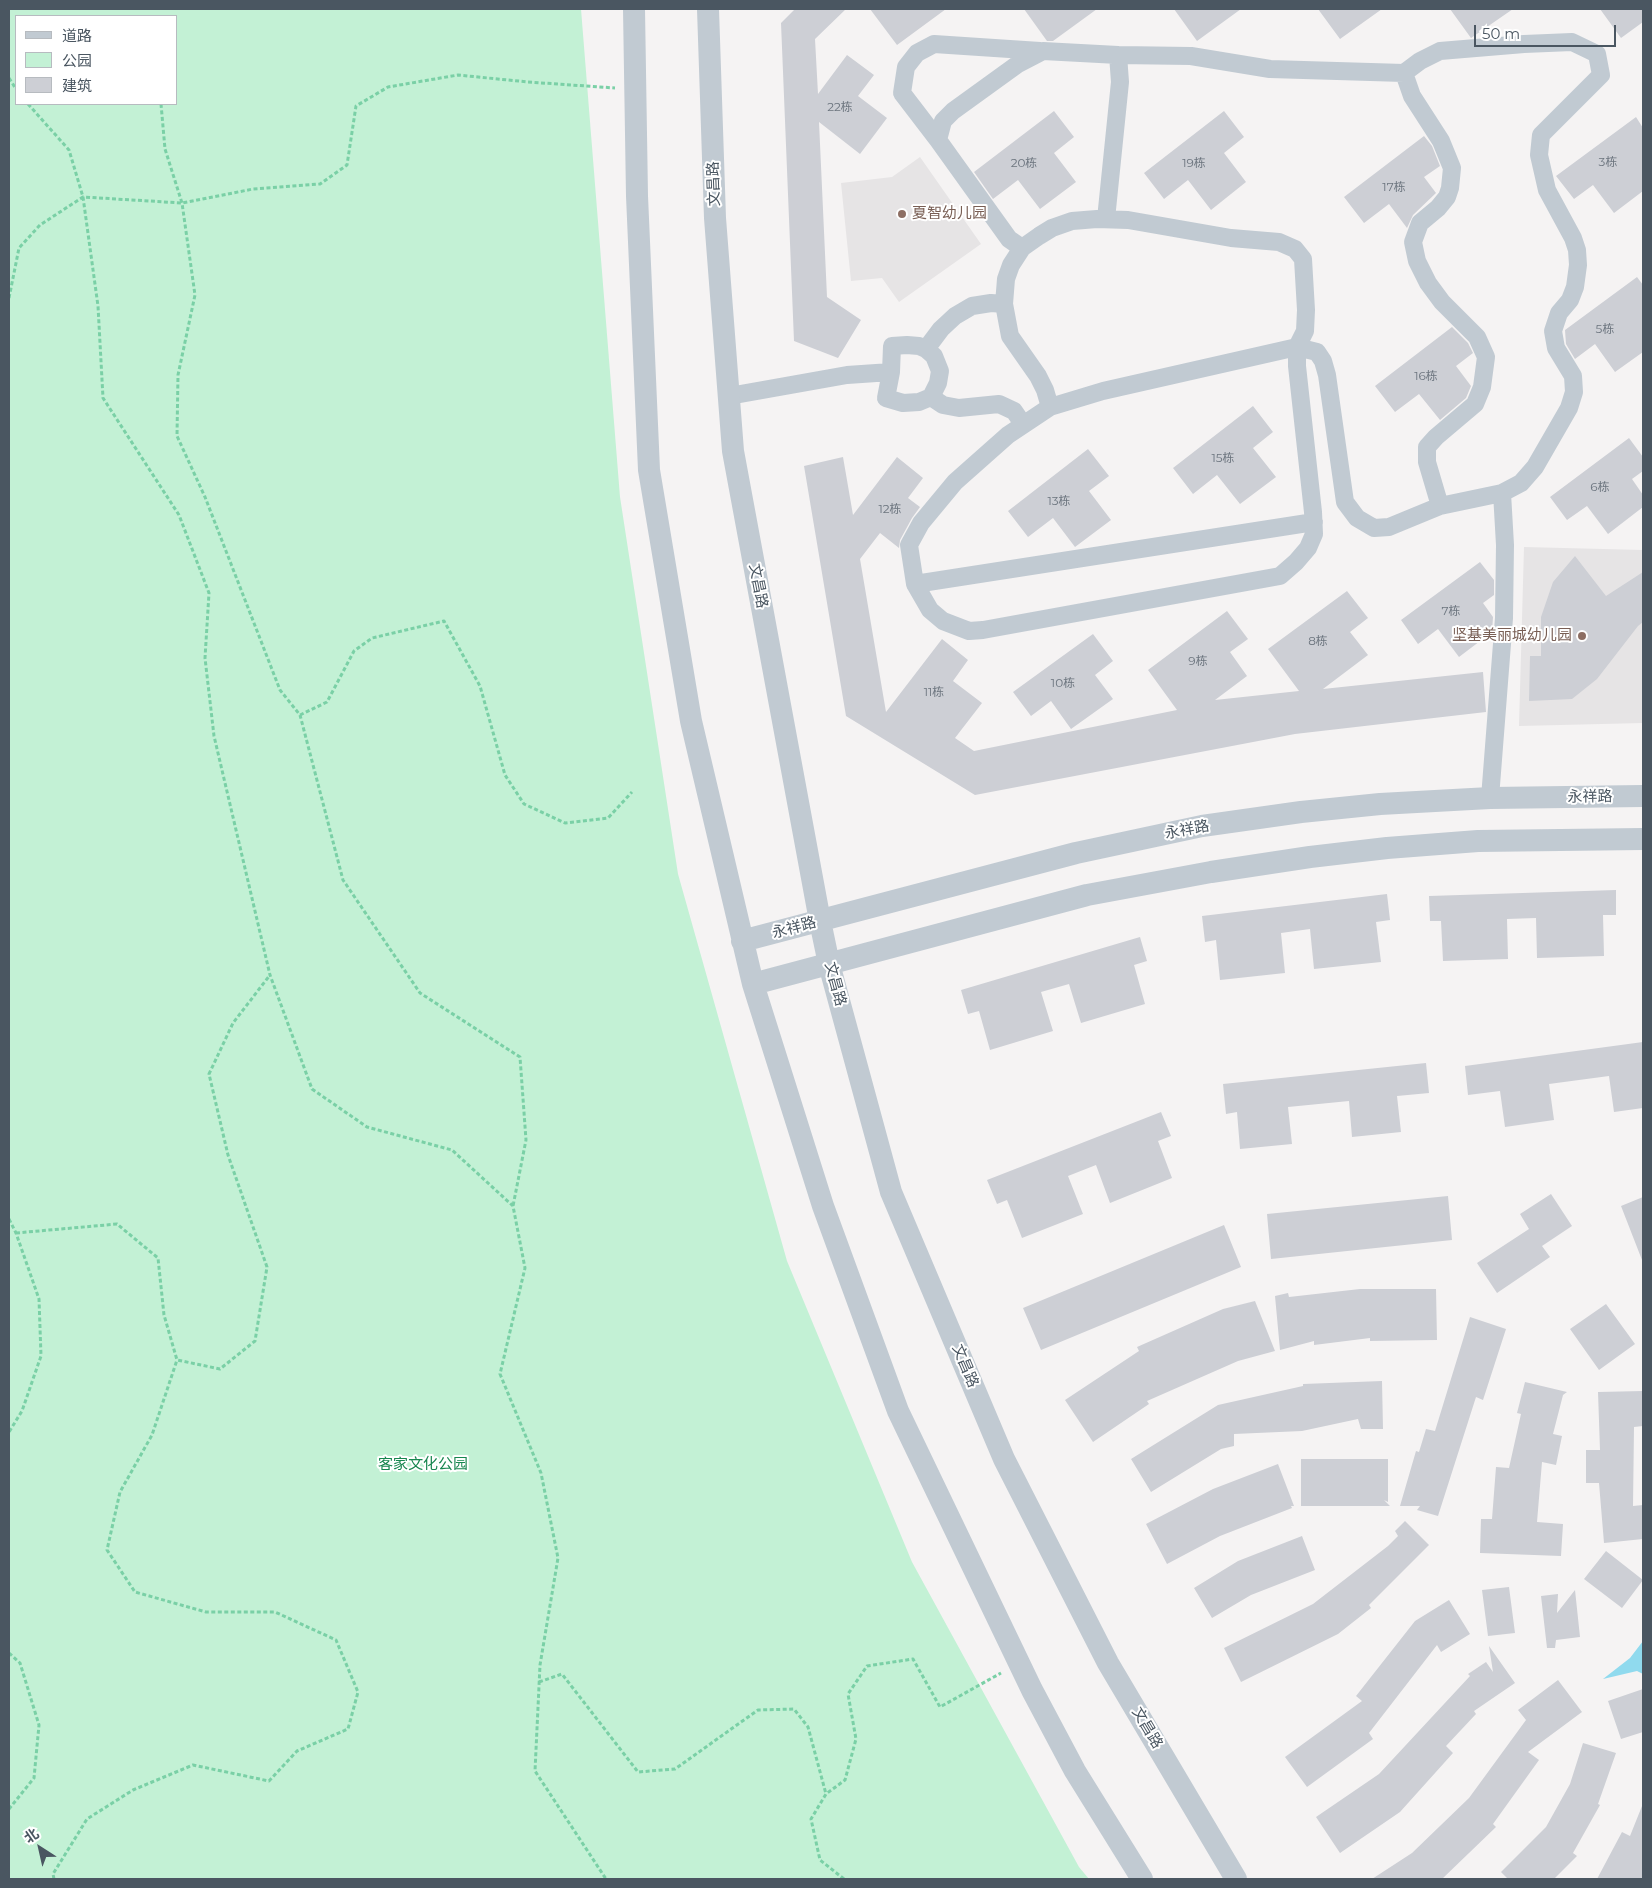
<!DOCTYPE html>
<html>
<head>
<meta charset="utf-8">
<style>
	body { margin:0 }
	#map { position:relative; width:1652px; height:1888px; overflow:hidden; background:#f5f3f3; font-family:Montserrat,"Noto Sans SC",sans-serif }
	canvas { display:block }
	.frame { position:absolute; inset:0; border:10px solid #4a5661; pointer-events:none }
	.legend { position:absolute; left:15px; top:15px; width:162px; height:90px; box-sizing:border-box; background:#fff; border:1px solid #b7bbc0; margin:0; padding:6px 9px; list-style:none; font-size:15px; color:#4a5661 }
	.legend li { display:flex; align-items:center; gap:10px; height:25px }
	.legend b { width:25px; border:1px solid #b7bbc0 }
	.north { position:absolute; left:15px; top:1823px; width:50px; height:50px; -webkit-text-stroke:4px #fff; paint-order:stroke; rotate:325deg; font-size:14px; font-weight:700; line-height:20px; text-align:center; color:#4a5661 }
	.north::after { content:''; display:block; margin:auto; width:18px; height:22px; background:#4a5661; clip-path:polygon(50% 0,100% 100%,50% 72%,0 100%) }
	.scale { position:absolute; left:1474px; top:25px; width:142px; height:22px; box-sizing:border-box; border:2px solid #4a5661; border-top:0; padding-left:6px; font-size:15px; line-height:18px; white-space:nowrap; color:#4a5661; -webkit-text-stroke:4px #fff; paint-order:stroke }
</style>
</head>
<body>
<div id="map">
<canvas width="1652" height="1888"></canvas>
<div class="frame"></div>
<ul class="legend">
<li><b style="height:6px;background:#c1cad2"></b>道路</li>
<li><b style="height:14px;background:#c3f1d5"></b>公园</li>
<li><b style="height:14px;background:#cdcfd5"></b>建筑</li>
</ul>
<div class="north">北</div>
<div class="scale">50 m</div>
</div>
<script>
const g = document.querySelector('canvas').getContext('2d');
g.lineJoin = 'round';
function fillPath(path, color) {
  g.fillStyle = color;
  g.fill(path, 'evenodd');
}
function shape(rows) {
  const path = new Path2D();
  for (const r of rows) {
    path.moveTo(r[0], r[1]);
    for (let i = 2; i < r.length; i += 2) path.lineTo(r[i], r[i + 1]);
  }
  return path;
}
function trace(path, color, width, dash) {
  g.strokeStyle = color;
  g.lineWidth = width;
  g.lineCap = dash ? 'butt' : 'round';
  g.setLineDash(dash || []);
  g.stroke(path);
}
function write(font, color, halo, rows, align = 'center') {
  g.font = font + ' Montserrat,"Noto Sans SC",sans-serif';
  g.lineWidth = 4;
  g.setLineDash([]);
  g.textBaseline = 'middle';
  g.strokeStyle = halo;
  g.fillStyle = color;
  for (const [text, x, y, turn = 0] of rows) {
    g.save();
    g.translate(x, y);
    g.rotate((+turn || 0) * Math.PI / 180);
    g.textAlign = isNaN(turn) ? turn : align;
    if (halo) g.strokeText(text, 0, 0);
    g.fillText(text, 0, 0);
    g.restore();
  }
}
fillPath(shape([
	[920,157,981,244,899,302,882,278,851,281,841,183,892,177],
	[1524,547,1643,550,1643,723,1519,726]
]), '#e6e4e5');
fillPath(shape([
	[9,9,581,9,620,497,678,874,787,1261,912,1562,1079,1867,1089,1879,9,1879],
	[16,16,176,16,176,104,16,104]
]), '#c3f1d5');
fillPath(shape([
	[1643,1641,1643,1674,1637,1671,1603,1679,1630,1658]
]), '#90daee');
fillPath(shape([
	[795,9,846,9,815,39,818,94,847,55,874,75,858,96,887,118,860,154,819,122,827,297,861,320,838,358,794,341,781,23],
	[870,9,946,9,897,45],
	[1024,9,1097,9,1053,41,1047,41],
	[1174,9,1241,9,1197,41],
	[1318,9,1382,9,1340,39],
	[1450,9,1513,9,1471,38],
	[1600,9,1643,9,1643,22,1621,38],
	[1054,111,1074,137,1054,153,1076,182,1040,209,1018,180,993,199,974,172],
	[1224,111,1244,137,1224,153,1246,182,1211,210,1188,180,1164,199,1144,173],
	[1636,117,1643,128,1643,191,1614,213,1593,185,1574,199,1556,176],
	[1424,136,1432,146,1440,166,1424,177,1436,193,1413,215,1407,228,1389,204,1364,223,1344,197],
	[1637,277,1643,285,1643,352,1615,372,1595,344,1575,359,1566,344,1565,330],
	[1452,327,1468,343,1473,353,1456,366,1471,386,1466,398,1440,420,1419,394,1395,412,1375,386],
	[1253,406,1273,432,1253,448,1276,477,1240,504,1217,475,1193,494,1173,468],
	[1629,438,1643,457,1643,471,1632,479,1643,495,1643,507,1608,534,1587,506,1567,520,1550,497],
	[1088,449,1109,476,1089,491,1111,520,1075,547,1053,518,1028,537,1008,511],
	[843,457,853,515,897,457,923,478,908,498,920,507,912,518,900,540,899,548,880,533,860,559,886,712,942,639,968,660,953,681,982,703,955,738,974,751,1177,710,1148,670,1227,611,1248,639,1230,652,1247,676,1215,700,1299,691,1268,649,1347,591,1368,618,1350,632,1368,655,1323,689,1483,672,1486,712,1295,734,975,795,846,716,804,466],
	[1575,556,1606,596,1643,572,1643,622,1638,626,1597,679,1572,699,1529,701,1530,656,1541,656,1541,617,1553,582],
	[1480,562,1494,580,1494,595,1483,603,1493,617,1492,632,1459,657,1438,629,1418,644,1401,620],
	[1093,634,1113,661,1095,675,1113,699,1071,729,1051,701,1031,716,1013,692],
	[1616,890,1616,915,1603,915,1604,956,1537,958,1536,918,1507,919,1508,959,1443,961,1441,921,1430,921,1429,896],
	[1387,894,1390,920,1376,922,1381,962,1314,969,1310,929,1281,933,1285,973,1220,980,1216,940,1205,942,1202,916],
	[1140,937,1147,961,1134,965,1145,1004,1081,1023,1069,984,1041,992,1053,1031,990,1050,979,1011,968,1014,961,990],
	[1643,1042,1643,1108,1614,1112,1609,1076,1549,1084,1554,1120,1505,1127,1500,1091,1468,1095,1465,1066],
	[1426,1063,1429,1093,1397,1096,1401,1132,1352,1137,1349,1101,1288,1107,1292,1144,1240,1149,1237,1112,1226,1114,1223,1084],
	[1161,1112,1171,1136,1158,1141,1172,1178,1110,1203,1096,1165,1068,1176,1083,1214,1022,1238,1007,1200,997,1204,987,1180],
	[1551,1194,1572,1226,1542,1246,1550,1257,1497,1293,1477,1263,1529,1229,1520,1214],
	[1448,1196,1452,1240,1271,1259,1267,1214],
	[1643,1197,1643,1260,1642,1260,1621,1206],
	[1224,1225,1241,1267,1041,1350,1023,1308],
	[1360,1289,1436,1289,1437,1340,1370,1341,1370,1338,1314,1345,1314,1341,1280,1350,1275,1296,1288,1293,1289,1297],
	[1255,1301,1275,1351,1238,1361,1147,1401,1149,1404,1093,1442,1065,1400,1139,1351,1137,1347,1223,1309],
	[1606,1304,1635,1344,1599,1370,1570,1329],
	[1470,1317,1506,1329,1483,1400,1476,1397,1438,1516,1417,1510,1420,1506,1400,1506,1416,1451,1419,1452,1426,1429,1435,1431],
	[1382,1381,1383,1429,1361,1429,1358,1419,1302,1431,1234,1434,1234,1446,1221,1449,1151,1492,1131,1459,1218,1405,1303,1386,1303,1384],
	[1525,1382,1567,1392,1563,1395,1553,1434,1562,1436,1556,1465,1542,1462,1537,1522,1563,1524,1561,1556,1480,1553,1481,1519,1492,1519,1496,1467,1509,1468,1521,1414,1517,1413],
	[1643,1391,1643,1426,1634,1427,1633,1506,1643,1505,1643,1539,1604,1543,1599,1483,1586,1483,1586,1450,1600,1450,1598,1392],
	[1301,1459,1388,1459,1388,1502,1384,1500,1390,1506,1301,1506],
	[1278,1464,1294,1506,1291,1506,1292,1508,1220,1536,1167,1564,1146,1524,1213,1489],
	[1405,1521,1429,1545,1369,1605,1371,1608,1338,1634,1241,1682,1224,1648,1313,1604,1388,1546,1398,1536,1395,1531],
	[1302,1536,1315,1570,1251,1595,1212,1618,1194,1588,1238,1561],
	[1606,1551,1643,1580,1622,1608,1584,1579],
	[1509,1587,1515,1633,1488,1636,1482,1590],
	[1575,1590,1580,1637,1556,1640,1555,1648,1547,1648,1541,1596,1558,1594,1557,1613],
	[1449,1600,1470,1634,1441,1652,1437,1645,1369,1733,1373,1739,1307,1787,1285,1757,1362,1701,1356,1696,1415,1621],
	[1489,1646,1515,1683,1474,1711,1476,1714,1446,1746,1453,1753,1400,1812,1340,1853,1316,1817,1379,1774,1470,1676,1468,1674,1486,1662,1493,1672],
	[1558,1680,1582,1712,1528,1752,1539,1760,1493,1824,1496,1827,1442,1879,1372,1879,1412,1853,1469,1798,1526,1720,1518,1710],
	[1643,1689,1643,1732,1621,1739,1608,1701],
	[1583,1743,1616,1753,1598,1804,1600,1805,1573,1853,1577,1856,1554,1879,1508,1879,1501,1872,1546,1827,1570,1784],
	[1642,1806,1643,1806,1643,1879,1597,1879,1622,1832,1630,1836]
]), '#cdcfd5');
trace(shape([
	[9,78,16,89],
	[28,104,69,150,83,197,98,306,103,398,179,515,209,593,205,658,214,736,270,975,312,1089,367,1127,452,1150,513,1206,525,1268,500,1374,541,1473,558,1558,540,1665,535,1771,606,1879],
	[161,104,165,149,182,203,195,295,178,375,177,436,205,497,280,690,300,715,343,880,420,993,520,1057,526,1140,513,1206],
	[9,298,19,248,40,225,83,197,182,203,253,189,320,184,347,165,356,106,388,87,458,75,528,82,615,88],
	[300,715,327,702,354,651,372,638,444,621,480,686,505,775,524,804,565,823,608,818,632,792],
	[9,1219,16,1233,39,1299,41,1356,22,1411,9,1432],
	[16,1233,117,1224,158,1258,164,1315,177,1360,220,1369,255,1341,267,1267,228,1155,209,1074,233,1023,270,975],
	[9,1653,20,1663,39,1725,34,1778,9,1809],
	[539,1682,562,1674,638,1772,675,1769,758,1710,794,1709,808,1727,826,1794],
	[54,1879,53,1874,87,1819,133,1790,193,1765,269,1781,297,1751,348,1729,358,1692,336,1640,275,1612,206,1612,135,1592,107,1550,120,1492,152,1435,177,1360],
	[844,1879,820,1860,811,1819,826,1794,845,1780,856,1739,848,1694,867,1666,913,1659,940,1707,1001,1673]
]), '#7ad0a6', 3, [4, 2.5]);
trace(shape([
	[1404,73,1420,61,1440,51,1524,44,1572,42,1597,54,1601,75,1541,135,1539,155,1547,190,1573,238,1577,250,1578,265,1575,287,1570,300,1559,313,1553,331,1556,348,1573,376,1574,392,1569,408,1535,467,1521,483,1502,493,1440,506],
	[938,140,902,93,906,67,917,53,934,44,1040,51],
	[1022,248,1009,239,938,140,943,121,953,111,1018,64,1043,51,1118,55,1120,82,1106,219],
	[907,345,919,346,926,349,934,356,940,371,938,383,931,397,919,402,903,403,886,398,891,372,892,346,907,345],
	[926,349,941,329,955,316,972,306,991,303,1004,304],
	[729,396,847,375,891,372],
	[931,397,943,405,959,408,999,404,1014,411,1023,424],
	[1050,407,1045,390,1038,376,1010,336,1004,304,1006,279,1011,265,1022,248,1039,236,1052,228,1072,221,1097,219,1128,220,1231,238,1279,242,1295,249,1303,259,1306,310,1305,331,1297,347,1103,391,1050,407,1008,435,955,482,921,523,909,545,915,584,930,610,943,621,969,631,983,630,1280,576,1296,562,1308,548,1314,534,1313,512,1297,366,1297,347,1317,352,1323,361,1327,375,1345,502,1357,518,1374,528,1389,527,1440,506,1427,462,1427,447,1436,437,1475,404,1482,387,1486,357,1477,337,1442,302,1428,283,1417,261,1413,242,1420,223,1438,208,1447,197,1450,188,1452,168,1441,141,1412,96,1404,73,1270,69,1191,56,1118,55],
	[915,584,1314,522],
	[1490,798,1504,618,1505,545,1502,493]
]), '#c1cad2', 18);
trace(shape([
	[634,9,637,196,649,470,691,721,753,984,823,1206,898,1411,1032,1690,1075,1771,1142,1879],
	[708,9,715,218,733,451,820,921,829,964,891,1192,1004,1459,1108,1663,1236,1879],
	[742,941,1076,853,1202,826,1301,812,1380,804,1490,798,1643,796],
	[753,984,1087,895,1211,872,1310,857,1387,848,1478,841,1643,839]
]), '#c1cad2', 22);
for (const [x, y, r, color] of [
	[902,214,5,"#8d6e63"],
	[1582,636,5,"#8d6e63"]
]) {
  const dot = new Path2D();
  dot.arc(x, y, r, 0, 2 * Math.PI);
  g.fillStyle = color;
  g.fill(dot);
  trace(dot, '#fff', 2);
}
write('12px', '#6b747e', null, [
	["22栋",840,107],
	["3栋",1608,162],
	["20栋",1024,163],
	["19栋",1194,163],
	["17栋",1394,187],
	["5栋",1605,329],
	["16栋",1426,376],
	["15栋",1223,458],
	["6栋",1600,487],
	["13栋",1059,501],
	["12栋",890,509],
	["7栋",1451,611],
	["8栋",1318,641],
	["9栋",1198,661],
	["10栋",1063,683],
	["11栋",934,692]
]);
write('15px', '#4a5661', '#fff', [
	["文昌路",714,184,-92],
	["文昌路",758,586,79],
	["永祥路",1590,797,-1],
	["永祥路",1187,830,-11],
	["永祥路",794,928,-15],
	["文昌路",835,984,75],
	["文昌路",965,1366,67],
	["文昌路",1147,1728,59]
]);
write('15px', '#785e54', '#fff', [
	["夏智幼儿园",912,214],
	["坚基美丽城幼儿园",1572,636,"right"]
], 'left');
write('15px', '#17864f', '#fff', [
	["客家文化公园",423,1465]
]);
</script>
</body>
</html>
